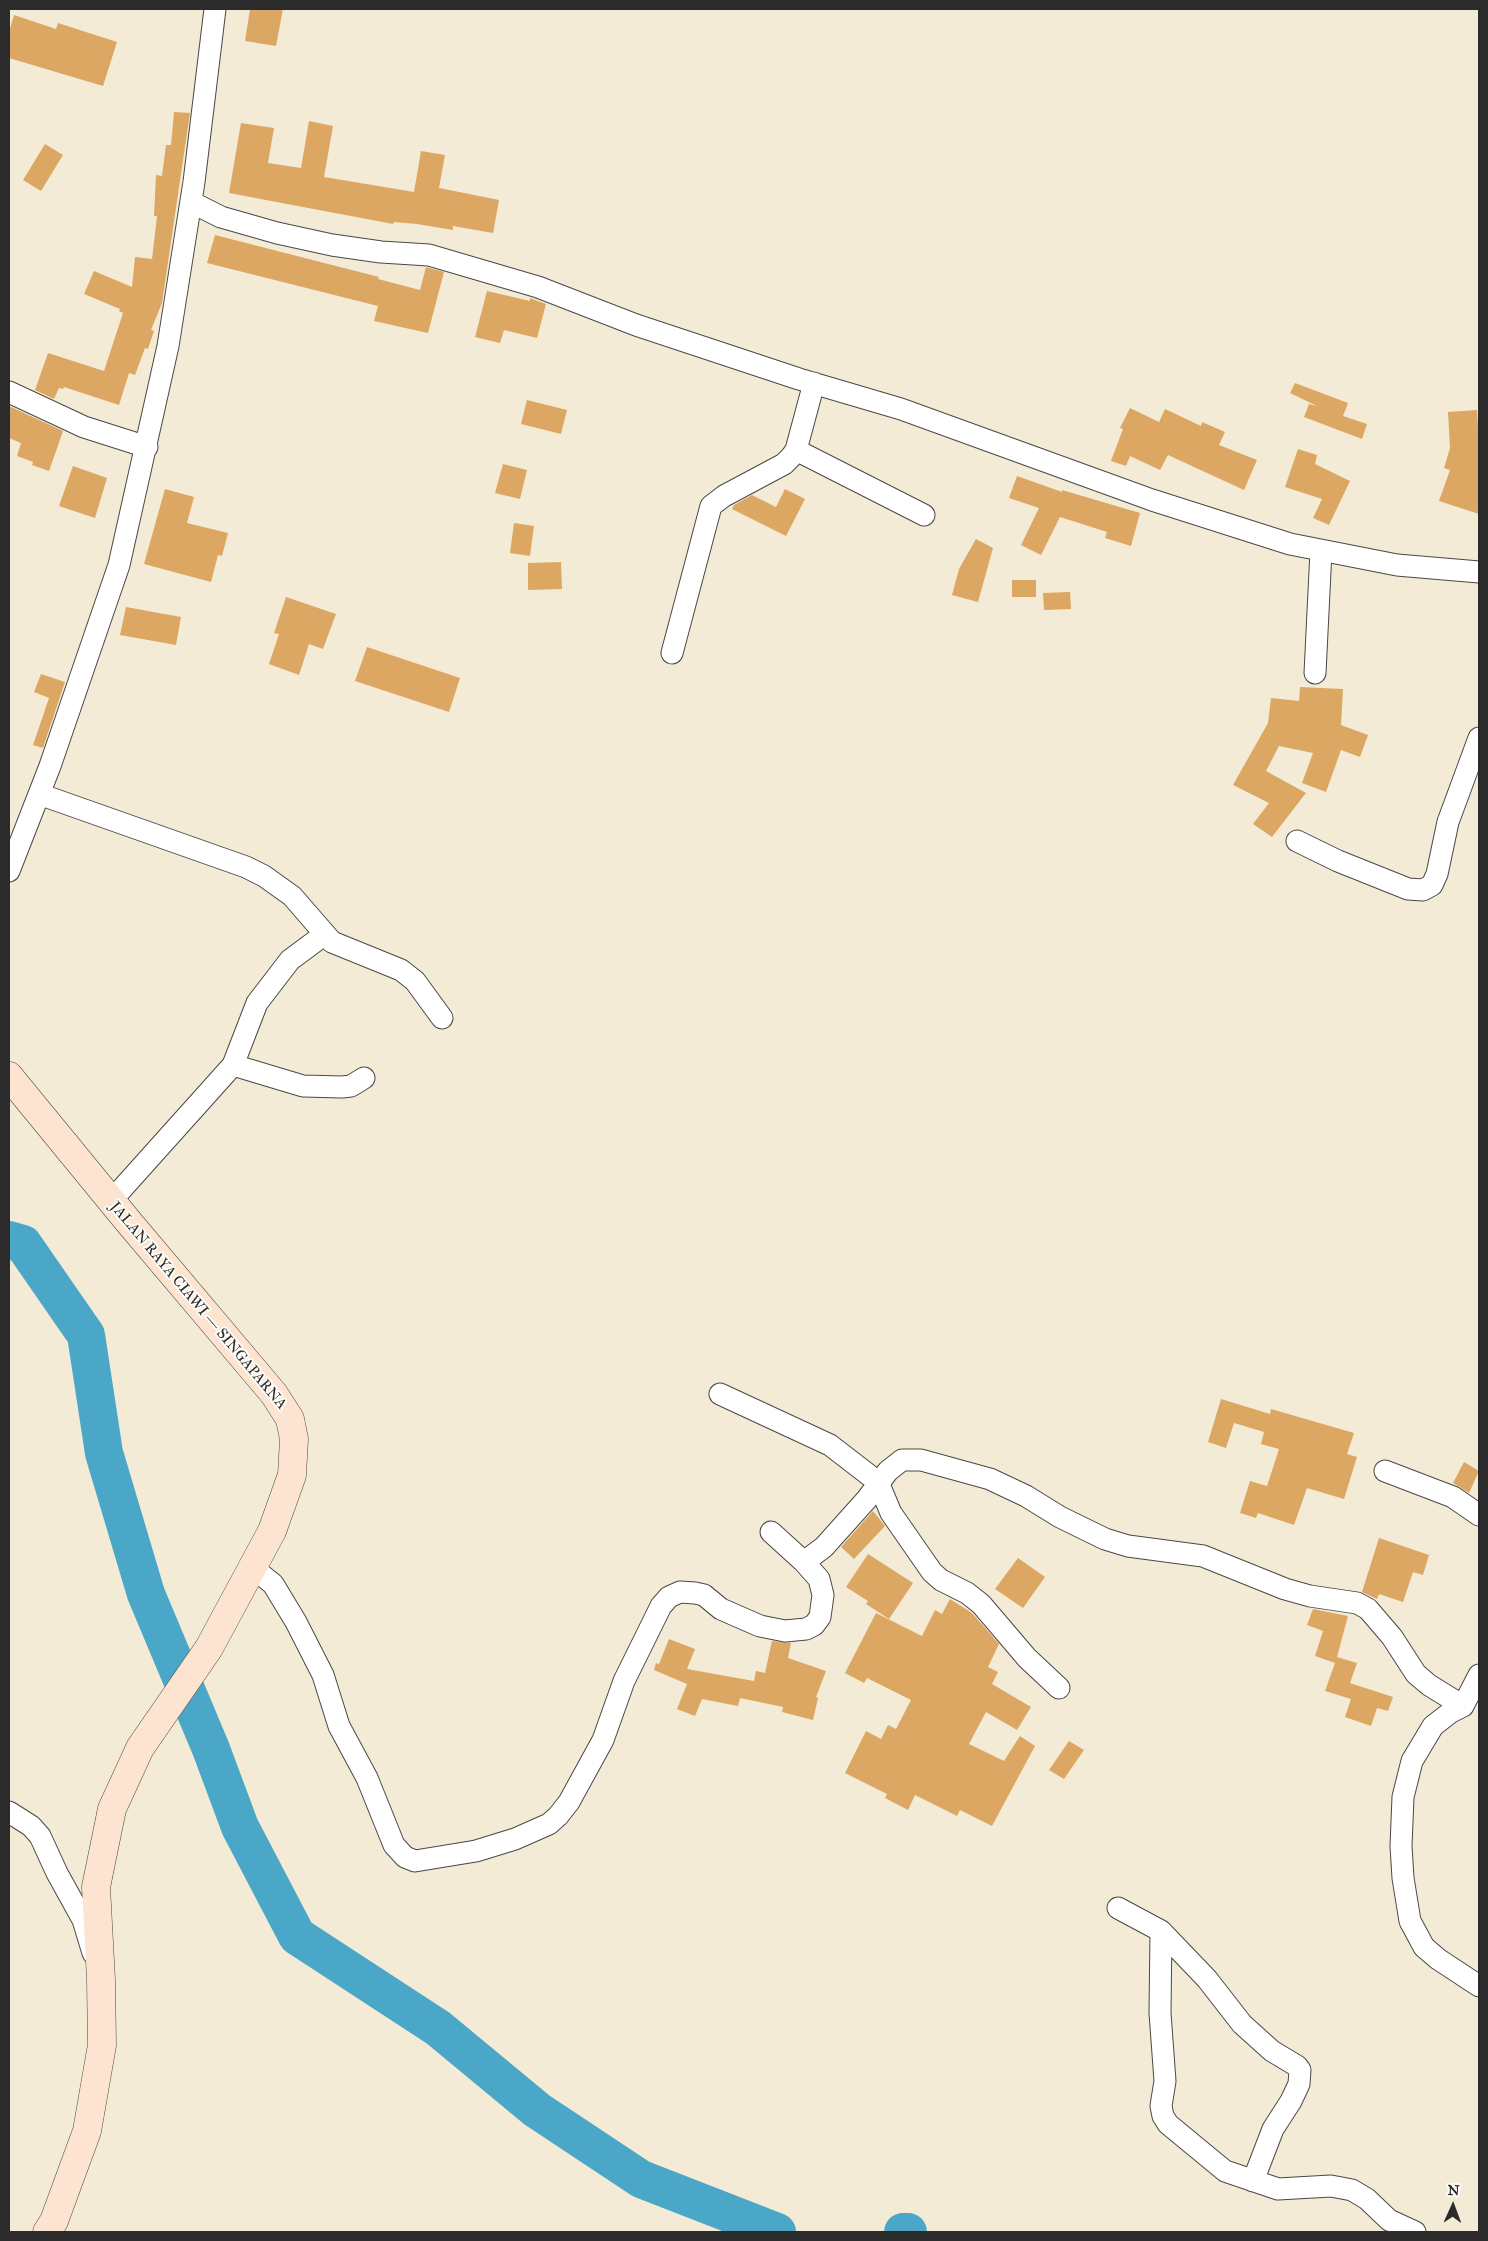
<!DOCTYPE html>
<html>
<head>
<meta charset="utf-8">
<style>
	body { margin:0 }
	#map { position:relative; width:1488px; height:2241px; overflow:hidden; background:#f3ebd6; font-family:"IM FELL Great Primer",serif }
	canvas { display:block }
	.frame { position:absolute; inset:0; border:10px solid #2b2b2b; pointer-events:none }
	.north { position:absolute; left:1428px; top:2181px; width:50px; height:50px; -webkit-text-stroke:4px #fdfcf7; paint-order:stroke; rotate:2deg; font-size:14px; font-weight:700; line-height:20px; text-align:center; color:#2b2b2b }
	.north::after { content:''; display:block; margin:auto; width:18px; height:22px; background:#2b2b2b; clip-path:polygon(50% 0,100% 100%,50% 72%,0 100%) }
</style>
</head>
<body>
<div id="map">
<canvas width="1488" height="2241"></canvas>
<div class="frame"></div>
<div class="north">N</div>
</div>
<script>
const g = document.querySelector('canvas').getContext('2d');
g.lineJoin = 'round';
function shape(rows) {
  const path = new Path2D();
  for (const r of rows) {
    path.moveTo(r[0], r[1]);
    for (let i = 2; i < r.length; i += 2) path.lineTo(r[i], r[i + 1]);
  }
  return path;
}
function trace(path, color, width, dash) {
  g.strokeStyle = color;
  g.lineWidth = width;
  g.lineCap = dash ? 'butt' : 'round';
  g.setLineDash(dash || []);
  g.stroke(path);
}
function fillPath(path, color) {
  g.fillStyle = color;
  g.fill(path, 'evenodd');
}
function write(font, color, halo, rows, align = 'center') {
  g.font = font + ' "IM FELL Great Primer",serif';
  g.lineWidth = 4;
  g.setLineDash([]);
  g.textBaseline = 'middle';
  g.strokeStyle = halo;
  g.fillStyle = color;
  for (const [text, x, y, turn = 0] of rows) {
    g.save();
    g.translate(x, y);
    g.rotate((+turn || 0) * Math.PI / 180);
    g.textAlign = isNaN(turn) ? turn : align;
    if (halo) g.strokeText(text, 0, 0);
    g.fillText(text, 0, 0);
    g.restore();
  }
}
trace(shape([
	[9,1240,23,1244,86,1335,104,1453,146,1594,211,1749,240,1827,297,1936,438,2028,537,2110,641,2179,777,2232],
	[903,2232,908,2232]
]), '#4aa7c8', 38);
fillPath(shape([
	[250,9,283,9,276,46,245,41],
	[14,15,56,29,58,23,117,42,103,86,9,58,9,32],
	[174,112,190,113,162,303,151,330,154,331,148,349,145,348,135,375,129,373,119,405,64,387,63,389,59,388,54,399,35,390,48,353,104,371,123,313,119,311,120,309,84,294,94,271,132,287,135,257,152,259,157,216,154,216,156,175,162,176,166,145,171,145],
	[309,121,333,126,324,177,414,192,421,151,445,155,439,188,499,200,493,233,453,226,453,230,417,224,394,222,393,224,229,193,241,123,274,128,268,163,301,168],
	[45,144,63,155,41,191,23,180],
	[215,235,379,277,378,279,420,290,426,267,444,272,428,333,374,321,378,306,207,263],
	[487,291,530,301,530,298,546,304,537,338,504,330,500,343,475,337],
	[1295,383,1348,403,1343,416,1367,424,1362,439,1304,417,1309,404,1317,406,1290,393],
	[527,400,567,410,561,434,521,424],
	[9,406,63,431,49,471,32,465,33,462,17,456,21,443,9,438],
	[1130,408,1159,422,1165,409,1201,426,1202,422,1225,432,1219,445,1257,460,1244,490,1168,455,1160,470,1130,456,1126,466,1111,461,1123,429,1120,428],
	[1477,410,1479,443,1479,514,1439,501,1450,470,1444,468,1450,448,1448,412],
	[1298,449,1317,455,1315,464,1350,481,1329,525,1313,518,1322,499,1285,487],
	[503,464,527,470,520,499,495,493],
	[73,466,107,478,95,518,59,506],
	[1017,476,1062,492,1062,490,1140,513,1131,546,1105,538,1107,532,1060,517,1041,555,1021,545,1039,508,1009,498],
	[165,489,194,497,187,523,228,533,222,556,218,555,211,582,144,564],
	[785,489,805,499,786,536,732,509,734,505,752,495,776,507],
	[514,523,534,526,530,556,510,553],
	[976,539,993,548,978,602,952,595,959,569],
	[561,562,562,589,528,590,528,563],
	[1012,580,1036,580,1036,597,1012,597],
	[1070,592,1071,609,1044,610,1043,593],
	[286,597,336,614,323,649,309,644,299,675,269,664,279,634,274,633],
	[126,607,181,617,176,645,120,635],
	[367,647,460,678,449,712,355,681],
	[41,674,65,682,43,748,33,745,49,698,34,692],
	[1300,687,1343,689,1341,725,1368,735,1360,757,1341,750,1326,792,1302,783,1313,753,1279,746,1266,771,1306,793,1272,837,1253,824,1269,803,1233,785,1268,723,1271,698,1299,701],
	[1221,1399,1270,1414,1271,1409,1354,1433,1347,1454,1357,1457,1344,1499,1307,1488,1294,1525,1258,1513,1256,1518,1240,1513,1250,1481,1267,1486,1279,1449,1261,1444,1264,1432,1234,1423,1226,1448,1208,1442],
	[1464,1462,1479,1471,1469,1493,1453,1483],
	[873,1511,885,1526,854,1559,841,1547],
	[1379,1538,1429,1555,1423,1575,1413,1572,1403,1602,1379,1594,1377,1599,1362,1592],
	[868,1554,913,1583,889,1619,866,1604,868,1601,846,1587],
	[1018,1558,1045,1577,1023,1608,995,1589],
	[950,1599,972,1613,999,1644,988,1667,998,1672,992,1684,1031,1707,1017,1730,986,1712,969,1744,1004,1761,1020,1736,1035,1746,992,1826,960,1810,957,1816,915,1795,908,1810,885,1798,887,1794,845,1773,866,1731,881,1739,888,1725,896,1729,911,1700,867,1678,864,1683,845,1673,876,1613,922,1636,935,1610,942,1614],
	[1313,1609,1348,1616,1337,1657,1357,1663,1350,1683,1393,1697,1388,1711,1377,1708,1371,1726,1345,1717,1351,1699,1325,1691,1335,1663,1315,1656,1323,1631,1307,1625],
	[669,1639,695,1649,687,1669,754,1681,756,1671,765,1673,772,1641,791,1643,788,1658,826,1671,816,1697,818,1698,813,1720,782,1712,783,1707,740,1698,738,1706,702,1699,695,1716,677,1709,687,1684,654,1670,656,1663,659,1664],
	[1069,1741,1084,1750,1064,1779,1049,1770]
]), '#dca762');
const street = shape([
	[191,202,221,217,277,233,332,245,381,252,429,255,538,287,636,325,799,379,901,409,1152,500,1290,544,1397,565,1479,572],
	[9,392,84,427,147,447],
	[796,450,924,515],
	[672,653,711,506,724,496,784,464,791,457,796,450,814,383],
	[1315,673,1321,551],
	[39,794,246,867,264,876,292,896,332,942,401,970,415,981,442,1018],
	[1297,841,1338,861,1408,889,1423,890,1432,885,1437,874,1448,822,1479,738],
	[9,871,50,766,119,565,168,346,194,182,215,9],
	[233,1065,303,1086,342,1087,351,1086,364,1078],
	[111,1201,233,1065,257,1003,290,960,325,934],
	[720,1394,830,1445,878,1482,891,1513,932,1572,941,1580,967,1593,981,1604,1027,1658,1059,1688],
	[1385,1471,1453,1497,1479,1515],
	[771,1532,804,1562],
	[253,1568,273,1584,296,1622,323,1675,339,1726,367,1778,394,1845,405,1857,415,1861,476,1851,515,1839,549,1824,558,1816,569,1802,603,1740,624,1681,661,1606,669,1597,680,1592,695,1593,704,1595,721,1609,760,1626,785,1631,806,1629,814,1625,820,1617,823,1595,819,1579,804,1562,824,1547,867,1499,888,1471,902,1460,921,1460,990,1479,1026,1496,1060,1517,1105,1539,1128,1546,1203,1556,1285,1589,1310,1596,1357,1603,1368,1609,1392,1637,1416,1674,1429,1685,1463,1706,1479,1675],
	[1463,1706,1451,1712,1433,1726,1412,1761,1403,1797,1401,1846,1403,1878,1410,1921,1424,1947,1438,1959,1479,1986],
	[9,1812,31,1826,40,1836,57,1873,83,1920,93,1953],
	[1118,1908,1161,1931,1207,1979,1242,2024,1272,2051,1297,2066,1300,2070,1299,2084,1291,2101,1273,2129,1253,2181],
	[1161,1931,1160,2013,1165,2081,1161,2106,1163,2116,1168,2124,1225,2171,1278,2189,1331,2186,1352,2190,1367,2199,1389,2220,1415,2232]
]);
const secondary = shape([
	[9,1076,127,1220,274,1394,290,1419,294,1439,292,1475,272,1531,209,1648,140,1748,112,1809,96,1887,101,1980,102,2045,87,2131,54,2221,47,2232]
]);
trace(street, '#494845', 23);
trace(secondary, '#494845', 29);
trace(street, '#fff', 21);
trace(secondary, '#fde4d1', 28);
write('15px', '#2b2b2b', '#fdfcf7', [
	["JALAN RAYA CIAWI — SINGAPARNA",198,1306,50]
]);
</script>
</body>
</html>
